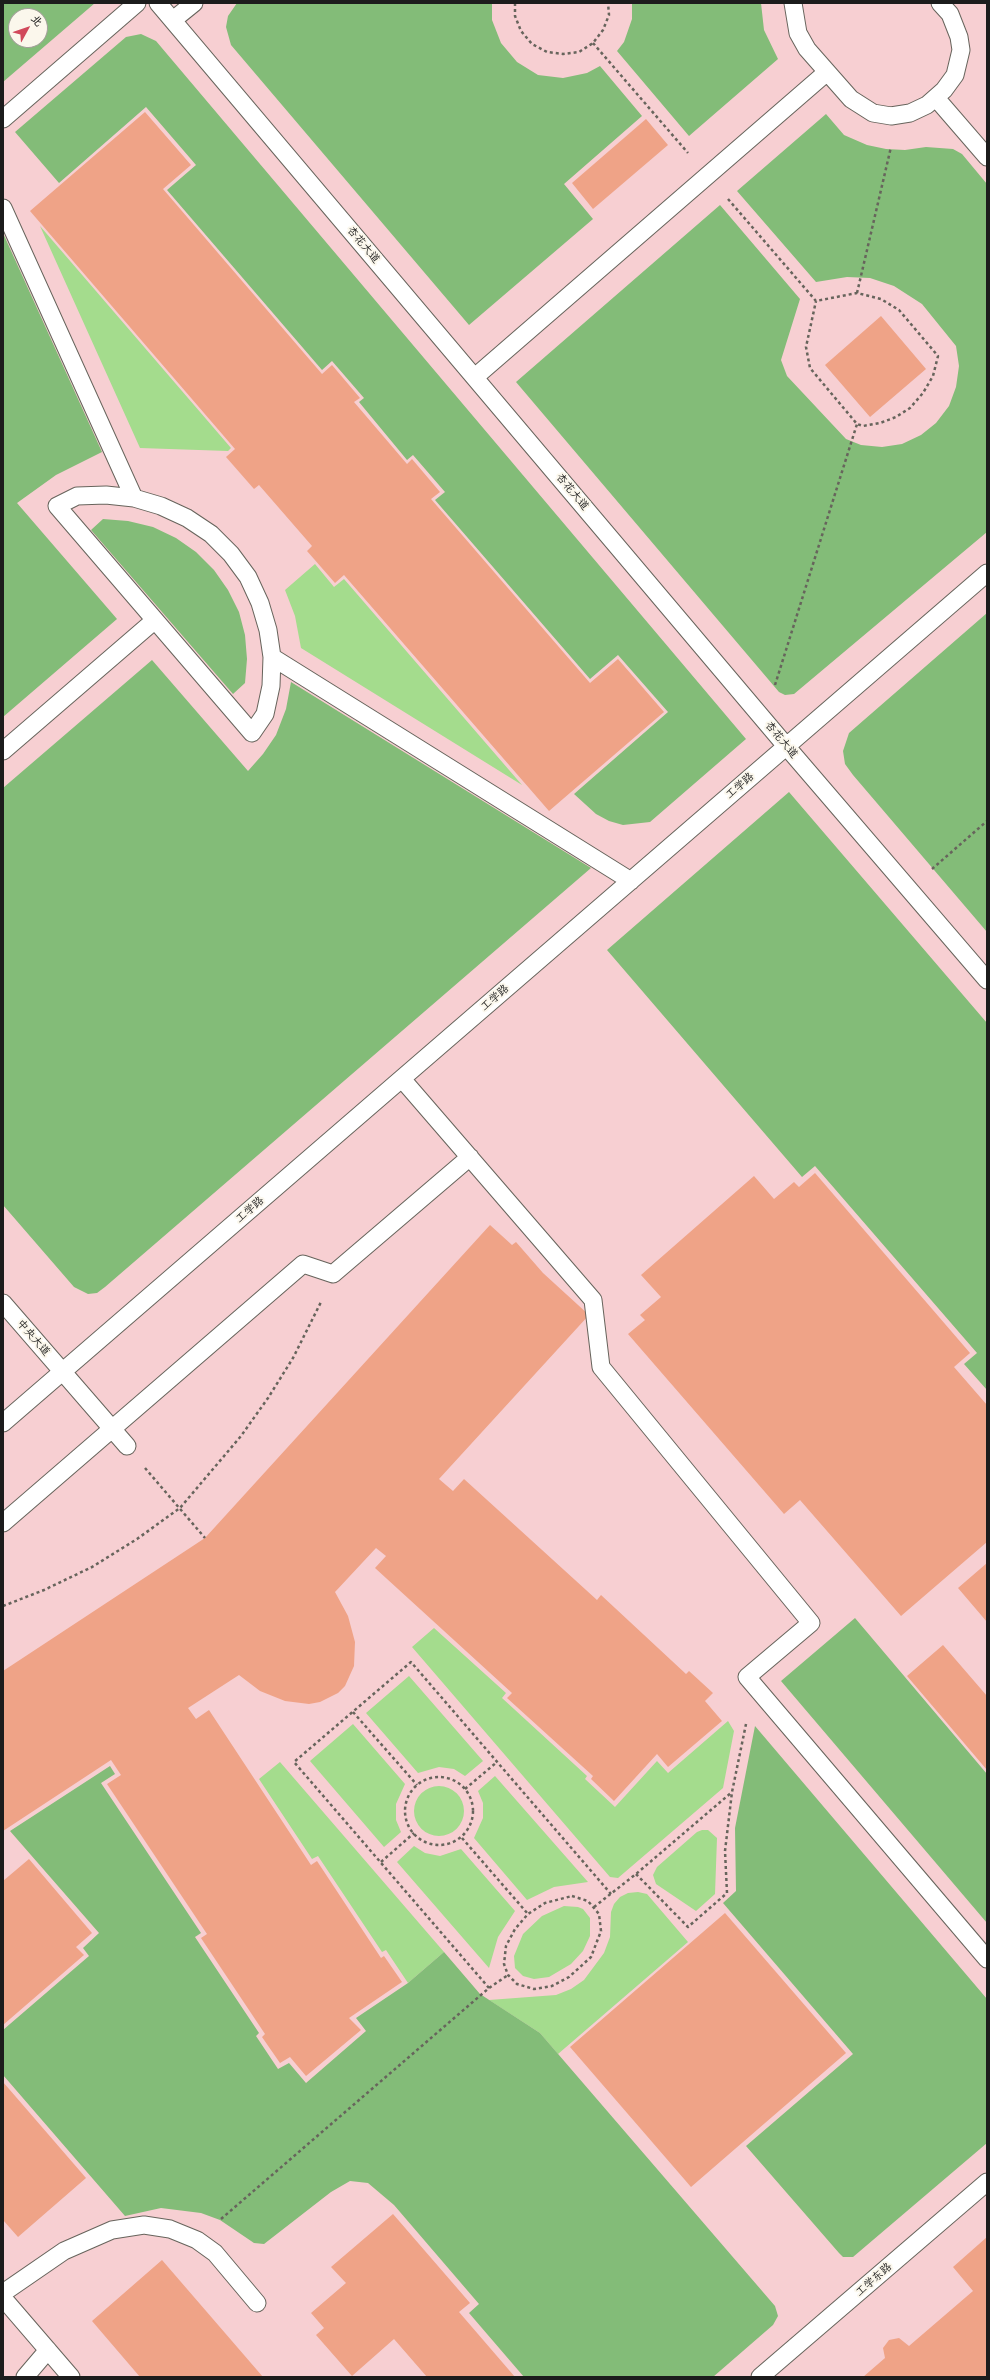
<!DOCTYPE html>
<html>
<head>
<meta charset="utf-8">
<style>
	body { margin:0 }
	#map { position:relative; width:990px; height:2380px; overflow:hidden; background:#f3ead3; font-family:Sriracha,"LXGW WenKai TC",sans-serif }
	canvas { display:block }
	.frame { position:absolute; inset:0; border:4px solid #1c1c1c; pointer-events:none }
	.north { position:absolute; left:8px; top:8px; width:40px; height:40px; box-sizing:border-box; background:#fbf7ec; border:1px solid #a29f99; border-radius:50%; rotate:50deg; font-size:11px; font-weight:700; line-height:16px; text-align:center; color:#1c1c1c }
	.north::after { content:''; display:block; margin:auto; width:14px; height:18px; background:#d1495b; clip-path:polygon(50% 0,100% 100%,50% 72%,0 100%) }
</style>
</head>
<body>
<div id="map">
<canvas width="990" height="2380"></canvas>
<div class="frame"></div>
<div class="north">北</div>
</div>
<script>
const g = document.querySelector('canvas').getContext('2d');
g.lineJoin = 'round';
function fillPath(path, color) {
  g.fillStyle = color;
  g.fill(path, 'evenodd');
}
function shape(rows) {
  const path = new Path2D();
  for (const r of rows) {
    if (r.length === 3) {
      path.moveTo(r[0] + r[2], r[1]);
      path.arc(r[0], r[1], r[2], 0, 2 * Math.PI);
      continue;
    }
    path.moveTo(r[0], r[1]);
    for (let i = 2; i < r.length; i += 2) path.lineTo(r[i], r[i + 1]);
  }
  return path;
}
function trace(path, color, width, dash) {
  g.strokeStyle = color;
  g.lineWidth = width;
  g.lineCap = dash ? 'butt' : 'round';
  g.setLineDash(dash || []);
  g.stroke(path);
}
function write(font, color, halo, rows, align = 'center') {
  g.font = font + ' Sriracha,"LXGW WenKai TC",sans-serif';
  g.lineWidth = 4;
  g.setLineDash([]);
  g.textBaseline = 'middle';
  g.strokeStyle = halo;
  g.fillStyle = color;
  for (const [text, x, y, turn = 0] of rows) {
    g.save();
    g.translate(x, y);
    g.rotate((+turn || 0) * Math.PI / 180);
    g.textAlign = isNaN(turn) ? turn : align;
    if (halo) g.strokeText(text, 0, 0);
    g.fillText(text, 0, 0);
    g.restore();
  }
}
fillPath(shape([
	[3,3,987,3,987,2377,3,2377],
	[16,16,40,16,40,40,16,40]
]), '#f7cfd2');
fillPath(shape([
	[40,226,231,448,228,451,140,448],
	[315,564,334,587,344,579,522,785,301,648,295,616,285,590],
	[434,1628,506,1693,502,1698,587,1776,585,1779,615,1807,657,1761,668,1773,728,1721,734,1731,723,1788,618,1878,610,1877,412,1647],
	[409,1676,483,1761,465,1776,454,1769,439,1767,418,1773,366,1713],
	[353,1724,405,1784,396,1804,396,1820,401,1832,384,1847,310,1761],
	[280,1762,444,1952,408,1983,386,1950,382,1952,318,1856,312,1859,259,1779],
	[495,1776,588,1882,554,1887,527,1900,474,1838,483,1818,483,1803,478,1791],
	[439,1811,25],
	[702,1830,708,1830,717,1838,715,1894,696,1911,656,1884,653,1875,657,1867,697,1832],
	[414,1846,425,1853,440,1856,461,1849,515,1911,498,1937,489,1968,397,1862],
	[638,1892,647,1894,688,1942,558,2054,540,2033,489,2000,556,1995,571,1989,584,1980,604,1953,610,1937,611,1912,614,1904,620,1897,628,1893],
	[564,1906,578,1907,583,1909,590,1918,590,1936,583,1951,571,1964,549,1977,534,1979,523,1976,515,1968,514,1956,523,1934,542,1916]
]), '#a4dc8d');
fillPath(shape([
	[3,3,95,3,3,82],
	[16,16,40,16,40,40,16,40],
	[237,3,492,3,492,20,501,43,517,62,538,75,563,78,587,73,600,66,642,116,564,184,593,219,469,325,231,45,226,27,228,16],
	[632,3,761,3,764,30,778,59,689,136,617,51,624,42,632,19],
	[141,34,156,41,746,739,650,822,623,825,609,821,596,814,574,794,668,712,618,655,590,679,435,500,445,492,413,455,407,460,359,402,364,398,332,361,322,370,167,190,196,165,146,107,59,183,15,132,126,37],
	[826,114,844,135,867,145,886,149,905,150,926,147,953,149,962,154,987,184,987,532,794,694,785,695,779,692,516,382,720,205,800,299,781,360,787,376,846,439,861,445,882,447,902,444,921,435,936,423,949,406,956,387,959,366,956,346,922,304,894,286,870,278,847,277,816,282,737,191],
	[3,233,102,452,56,475,17,503,117,619,3,717],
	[103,519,128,521,153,527,176,538,196,552,214,570,228,590,239,612,245,635,247,659,245,683,233,694,91,530],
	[987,613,987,932,853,775,845,764,843,751,849,733],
	[152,660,248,771,263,754,276,735,286,709,291,682,591,868,105,1287,97,1293,88,1294,74,1287,3,1205,3,788],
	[789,792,987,1023,987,1390,964,1364,977,1353,815,1166,802,1177,607,950],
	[855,1618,987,1774,987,1923,781,1681],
	[755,1726,987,1999,987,2143,853,2257,843,2257,839,2253,746,2146,853,2054,723,1903,736,1891,735,1828],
	[110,1766,115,1774,101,1783,201,1933,195,1937,259,2033,256,2036,278,2069,289,2063,306,2083,366,2031,356,2018,408,1983,444,1952,480,1994,540,2033,775,2306,778,2316,773,2325,713,2377,524,2377,469,2313,479,2304,394,2205,368,2183,350,2181,331,2192,264,2244,254,2243,220,2220,201,2213,161,2208,125,2216,3,2075,3,2030,89,1956,83,1948,99,1933,10,1831]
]), '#83bc78');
fillPath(shape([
	[145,112,191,165,163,189,322,374,332,365,360,398,354,402,407,464,412,459,440,492,431,499,590,683,618,659,664,712,549,811,344,575,335,583,307,551,312,546,259,485,254,489,226,457,235,449,30,211],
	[646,119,668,145,593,209,572,183],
	[881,316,926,369,870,417,825,365],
	[815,1173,970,1353,954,1367,987,1405,987,1542,901,1616,800,1500,784,1514,628,1334,645,1320,640,1315,661,1297,641,1275,754,1176,774,1199,794,1182,799,1187],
	[490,1225,512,1245,516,1242,543,1273,589,1315,439,1479,453,1491,464,1479,597,1600,601,1595,686,1674,689,1671,713,1693,705,1701,722,1721,668,1767,657,1754,614,1801,591,1779,593,1776,507,1698,512,1693,375,1568,386,1556,376,1548,335,1592,348,1616,355,1642,354,1666,345,1686,338,1693,320,1702,309,1704,285,1701,260,1691,239,1675,188,1708,196,1719,209,1710,311,1865,317,1861,381,1958,384,1956,402,1982,349,2018,361,2030,306,2076,290,2057,280,2063,262,2037,265,2034,201,1938,207,1934,107,1784,121,1775,111,1760,3,1831,3,1671,205,1538],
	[987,1563,987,1622,958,1588],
	[943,1645,987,1696,987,1770,907,1676],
	[29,1859,92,1933,76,1947,84,1955,3,2025,3,1881],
	[725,1913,846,2053,691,2187,570,2047],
	[3,2082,86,2178,18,2237,3,2220],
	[393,2214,470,2303,459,2312,515,2377,427,2377,394,2339,352,2376,316,2335,324,2328,311,2313,346,2283,331,2267],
	[987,2237,987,2377,863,2377,885,2358,883,2348,889,2340,899,2338,909,2346,973,2291,953,2267],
	[162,2260,263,2377,140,2377,92,2321]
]), '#efa387');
const lane = shape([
	[158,3,786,746,987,980],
	[793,3,798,33,807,49,851,99,873,113,891,116,910,113,927,105,944,90,955,75,961,50,959,37,950,14,940,3],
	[173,20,194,3],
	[936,98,987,157],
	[3,119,137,3],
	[3,208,134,498],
	[475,377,827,72],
	[106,495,134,498,161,506,187,518,211,534,231,554,248,577,260,603,268,630,272,657,271,686,265,714,252,733,57,506,77,496,106,495],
	[272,657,631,881],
	[3,751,155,620],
	[402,1079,593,1300,601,1367,811,1623,747,1677,987,1959],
	[3,1303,127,1446],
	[3,1423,987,573],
	[3,1523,303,1264,333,1274,470,1157],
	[3,2293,64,2251,112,2230,144,2225,170,2229,197,2240,215,2253,257,2303],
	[3,2298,71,2377],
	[25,2377,48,2350],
	[760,2377,987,2182]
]);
trace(lane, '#67645c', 19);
trace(shape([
	[515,3,515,16,521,31,532,44,547,52,563,54,579,52,593,43,603,30,609,15,608,3],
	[593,43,688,153],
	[728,199,816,301,857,293,881,299,899,310,938,356,933,376,923,393,910,408,896,417,880,423,863,426,857,424,810,368,806,347,816,301],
	[857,293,891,147],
	[775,685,857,424],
	[932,869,987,821],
	[145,1468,205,1538],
	[3,1606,44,1590,92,1567,137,1539,180,1508,241,1436,268,1398,293,1358,321,1302],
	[353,1712,417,1785],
	[439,1811,34],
	[465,1789,497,1762],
	[462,1838,528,1914],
	[381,1862,414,1833],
	[636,1874,688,1927,727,1893,725,1851,732,1792,746,1724],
	[572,1896,588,1901,599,1914,601,1931,591,1957,569,1977,552,1986,534,1989,517,1984,508,1975,504,1964,506,1946,515,1929,528,1914,545,1903,572,1896],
	[594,1907,636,1874,732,1792],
	[489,1988,294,1762,411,1662,611,1894],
	[221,2219,489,1988,508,1975]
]), '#67645c', 2.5, [3, 3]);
trace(lane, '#fff', 17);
write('11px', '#1c1c1c', '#fbf7ec', [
	["杏花大道",363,245,50],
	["杏花大道",572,492,50],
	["杏花大道",781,740,50],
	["工学路",740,786,-41],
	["工学路",495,998,-41],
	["工学路",250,1210,-41],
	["中央大道",33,1338,49],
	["工学东路",874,2280,-41]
]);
</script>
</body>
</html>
